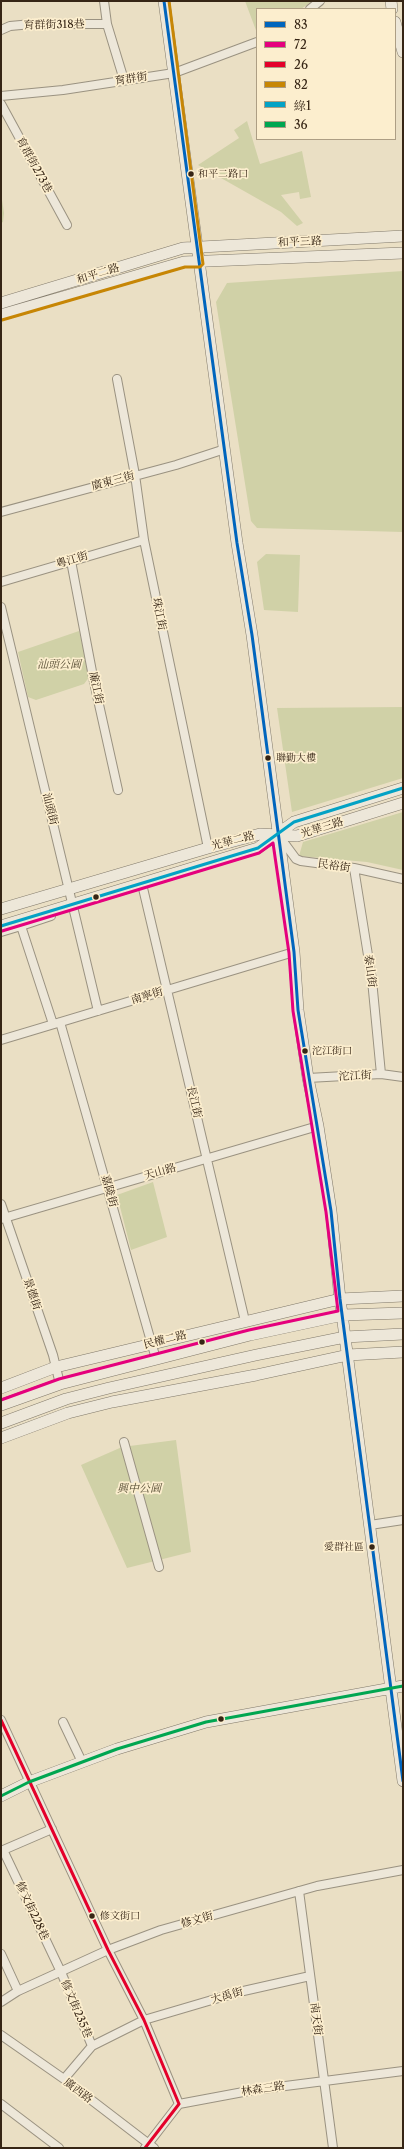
<!DOCTYPE html>
<html>
<head>
<meta charset="utf-8">
<style>
	body { margin:0 }
	#map { position:relative; width:404px; height:2149px; overflow:hidden; background:#eadfc4; font-family:"Libre Caslon Text","Noto Serif TC",serif }
	canvas { display:block }
	.frame { position:absolute; inset:0; border:2px solid #362515; pointer-events:none }
	.legend { position:absolute; left:256px; top:8px; width:140px; height:132px; box-sizing:border-box; background:#fceece; border:1px solid #ad9e84; margin:0; padding:5px 7px; list-style:none; font-size:12px; color:#362515 }
	.legend li { display:flex; align-items:center; gap:8px; height:20px }
	.legend b { width:20px; border:1px solid #ad9e84 }
</style>
</head>
<body>
<div id="map">
<canvas width="404" height="2149"></canvas>
<div class="frame"></div>
<ul class="legend">
<li><b style="height:5px;background:#0065bd"></b>83</li>
<li><b style="height:5px;background:#e5007d"></b>72</li>
<li><b style="height:5px;background:#e4002b"></b>26</li>
<li><b style="height:5px;background:#c78605"></b>82</li>
<li><b style="height:5px;background:#03a2c5"></b>綠1</li>
<li><b style="height:5px;background:#00a651"></b>36</li>
</ul>
</div>
<script>
const g = document.querySelector('canvas').getContext('2d');
g.lineJoin = 'round';
function fillPath(path, color) {
  g.fillStyle = color;
  g.fill(path, 'evenodd');
}
function shape(rows) {
  const path = new Path2D();
  for (const r of rows) {
    path.moveTo(r[0], r[1]);
    for (let i = 2; i < r.length; i += 2) path.lineTo(r[i], r[i + 1]);
  }
  return path;
}
function trace(path, color, width, dash) {
  g.strokeStyle = color;
  g.lineWidth = width;
  g.lineCap = dash ? 'butt' : 'round';
  g.setLineDash(dash || []);
  g.stroke(path);
}
function write(font, color, halo, rows, align = 'center') {
  g.font = font + ' "Libre Caslon Text","Noto Serif TC",serif';
  g.lineWidth = 3.5;
  g.setLineDash([]);
  g.textBaseline = 'middle';
  g.strokeStyle = halo;
  g.fillStyle = color;
  for (const [text, x, y, turn = 0] of rows) {
    g.save();
    g.translate(x, y);
    g.rotate((+turn || 0) * Math.PI / 180);
    g.textAlign = isNaN(turn) ? turn : align;
    if (halo) g.strokeText(text, 0, 0);
    g.fillText(text, 0, 0);
    g.restore();
  }
}
fillPath(shape([
	[245,1,311,1,311,2,301,9,257,9,257,33],
	[247,121,260,164,302,151,311,197,300,199,299,192,281,195,303,223,297,226,281,212,198,165,239,138,234,130],
	[1,193,4,213,3,222,1,223],
	[403,271,403,532,257,528,251,521,216,302,227,283],
	[266,554,300,555,298,612,264,610,257,562],
	[79,631,90,676,84,684,36,700,28,697,18,652],
	[403,707,403,778,292,812,277,708],
	[403,812,403,870,367,862,299,856,303,842],
	[153,1182,167,1237,131,1250,117,1195],
	[176,1440,191,1552,127,1568,81,1465,122,1447]
]), '#d0d1a7');
const street = shape([
	[104,1,107,24,124,80],
	[310,9,320,1],
	[1,30,10,26,32,24,107,24],
	[1,96,63,90,174,73,257,42],
	[1,104,67,225],
	[117,379,135,475,144,540,208,848],
	[1,512,176,465,225,449],
	[71,561,94,682,118,790],
	[1,582,144,540],
	[1,607,98,1011],
	[279,836,296,859,301,861,354,868,403,879],
	[354,868,372,980,381,1074],
	[142,884,245,1321],
	[21,926,51,916],
	[1,932,21,926,53,1024],
	[60,1022,156,1359],
	[1,1040,294,952],
	[308,1078,381,1074,403,1077],
	[1,1204,53,1355,60,1384],
	[1,1219,318,1126],
	[124,1442,159,1567],
	[370,1525,403,1520],
	[1,1720,108,1950,144,2020,179,2104],
	[63,1722,82,1762],
	[3,1850,61,1972,92,2046],
	[1,1851,52,1829],
	[299,1891,333,2148],
	[1,1954,18,1991],
	[1,2002,18,1991,108,1950,161,1930,317,1886,403,1870],
	[1,2035,64,2079,154,2148],
	[64,2079,92,2046,144,2020,239,1992,310,1976],
	[1,2104,59,2148],
	[145,2148,179,2104,254,2090,403,2071]
]);
const secondary = shape([
	[164,1,237,543,252,635,294,952,298,1010,308,1078,318,1126,331,1211,340,1299,403,1781],
	[391,1,392,9],
	[395,22,403,52],
	[1,303,183,248,403,236],
	[1,315,184,262,403,253],
	[1,909,208,848,260,834,297,836,403,803],
	[1,926,258,848,294,822,403,788],
	[1,1388,56,1367,340,1299,403,1296],
	[1,1405,60,1384,250,1335,343,1315,403,1313],
	[1,1423,66,1399,109,1388,256,1355,345,1337,403,1334],
	[1,1438,68,1413,112,1402,256,1375,348,1355,403,1352],
	[1,1796,29,1782,117,1749,206,1722,403,1686]
]);
trace(street, '#9a9281', 10);
trace(secondary, '#81796a', 12);
trace(street, '#ede7d9', 8);
trace(secondary, '#ede7d9', 11);
trace(shape([
	[164,1,237,543,252,635,294,952,298,1010,331,1211,340,1299,403,1781]
]), '#0065bd', 3);
trace(shape([
	[1,1400,59,1379,249,1330,338,1311,326,1212,293,1011,289,953,273,843,259,853,2,931]
]), '#e5007d', 3);
trace(shape([
	[1,1720,108,1950,144,2020,179,2104],
	[145,2148,179,2104]
]), '#e4002b', 3);
trace(shape([
	[2,320,185,267,200,267,203,264,169,1]
]), '#c78605', 3);
trace(shape([
	[1,926,258,848,294,822,403,788]
]), '#03a2c5', 3);
trace(shape([
	[1,1796,29,1782,117,1749,206,1722,403,1686]
]), '#00a651', 3);
for (const [x, y, r, color] of [
	[191,174,3.5,"#362515"],
	[268,758,3.5,"#362515"],
	[96,897,3.5,"#362515"],
	[305,1051,3.5,"#362515"],
	[202,1342,3.5,"#362515"],
	[372,1547,3.5,"#362515"],
	[221,1719,3.5,"#362515"],
	[92,1916,3.5,"#362515"]
]) {
  const dot = new Path2D();
  dot.arc(x, y, r, 0, 2 * Math.PI);
  g.fillStyle = color;
  g.fill(dot);
  trace(dot, '#fceece', 1.5);
}
write('10px', '#362515', '#fceece', [
	["和平二路口",198,174],
	["聯勤大樓",276,758],
	["沱江街口",312,1051],
	["愛群社區",364,1547,"right"],
	["修文街口",100,1916]
], 'left');
write('11px', '#362515', '#fceece', [
	["育群街318巷",54,25,-1],
	["育群街",131,79,-9],
	["育群街273巷",34,165,61],
	["和平三路",300,242,-2],
	["和平二路",98,274,-17],
	["廣東三街",113,481,-15],
	["粵江街",72,560,-17],
	["珠江街",159,614,79],
	["廉江街",96,688,78],
	["汕頭街",50,809,76],
	["光華三路",322,828,-17],
	["光華二路",233,841,-15],
	["民裕街",334,866,8],
	["泰山街",370,971,82],
	["南寧街",147,996,-17],
	["沱江街",355,1076,-3],
	["長江街",194,1102,77],
	["天山路",160,1172,-16],
	["嘉陵街",109,1191,74],
	["景德街",32,1294,71],
	["民權二路",165,1340,-14],
	["修文街228巷",32,1911,65],
	["修文街",197,1920,-16],
	["大禹街",227,1996,-16],
	["修文街235巷",76,2009,67],
	["南天街",316,2019,82],
	["林森三路",263,2089,-8],
	["廣西路",78,2091,37]
]);
write('italic 11px', '#574d34', '#fceece', [
	["汕頭公園",59,665],
	["興中公園",139,1489]
]);
</script>
</body>
</html>
